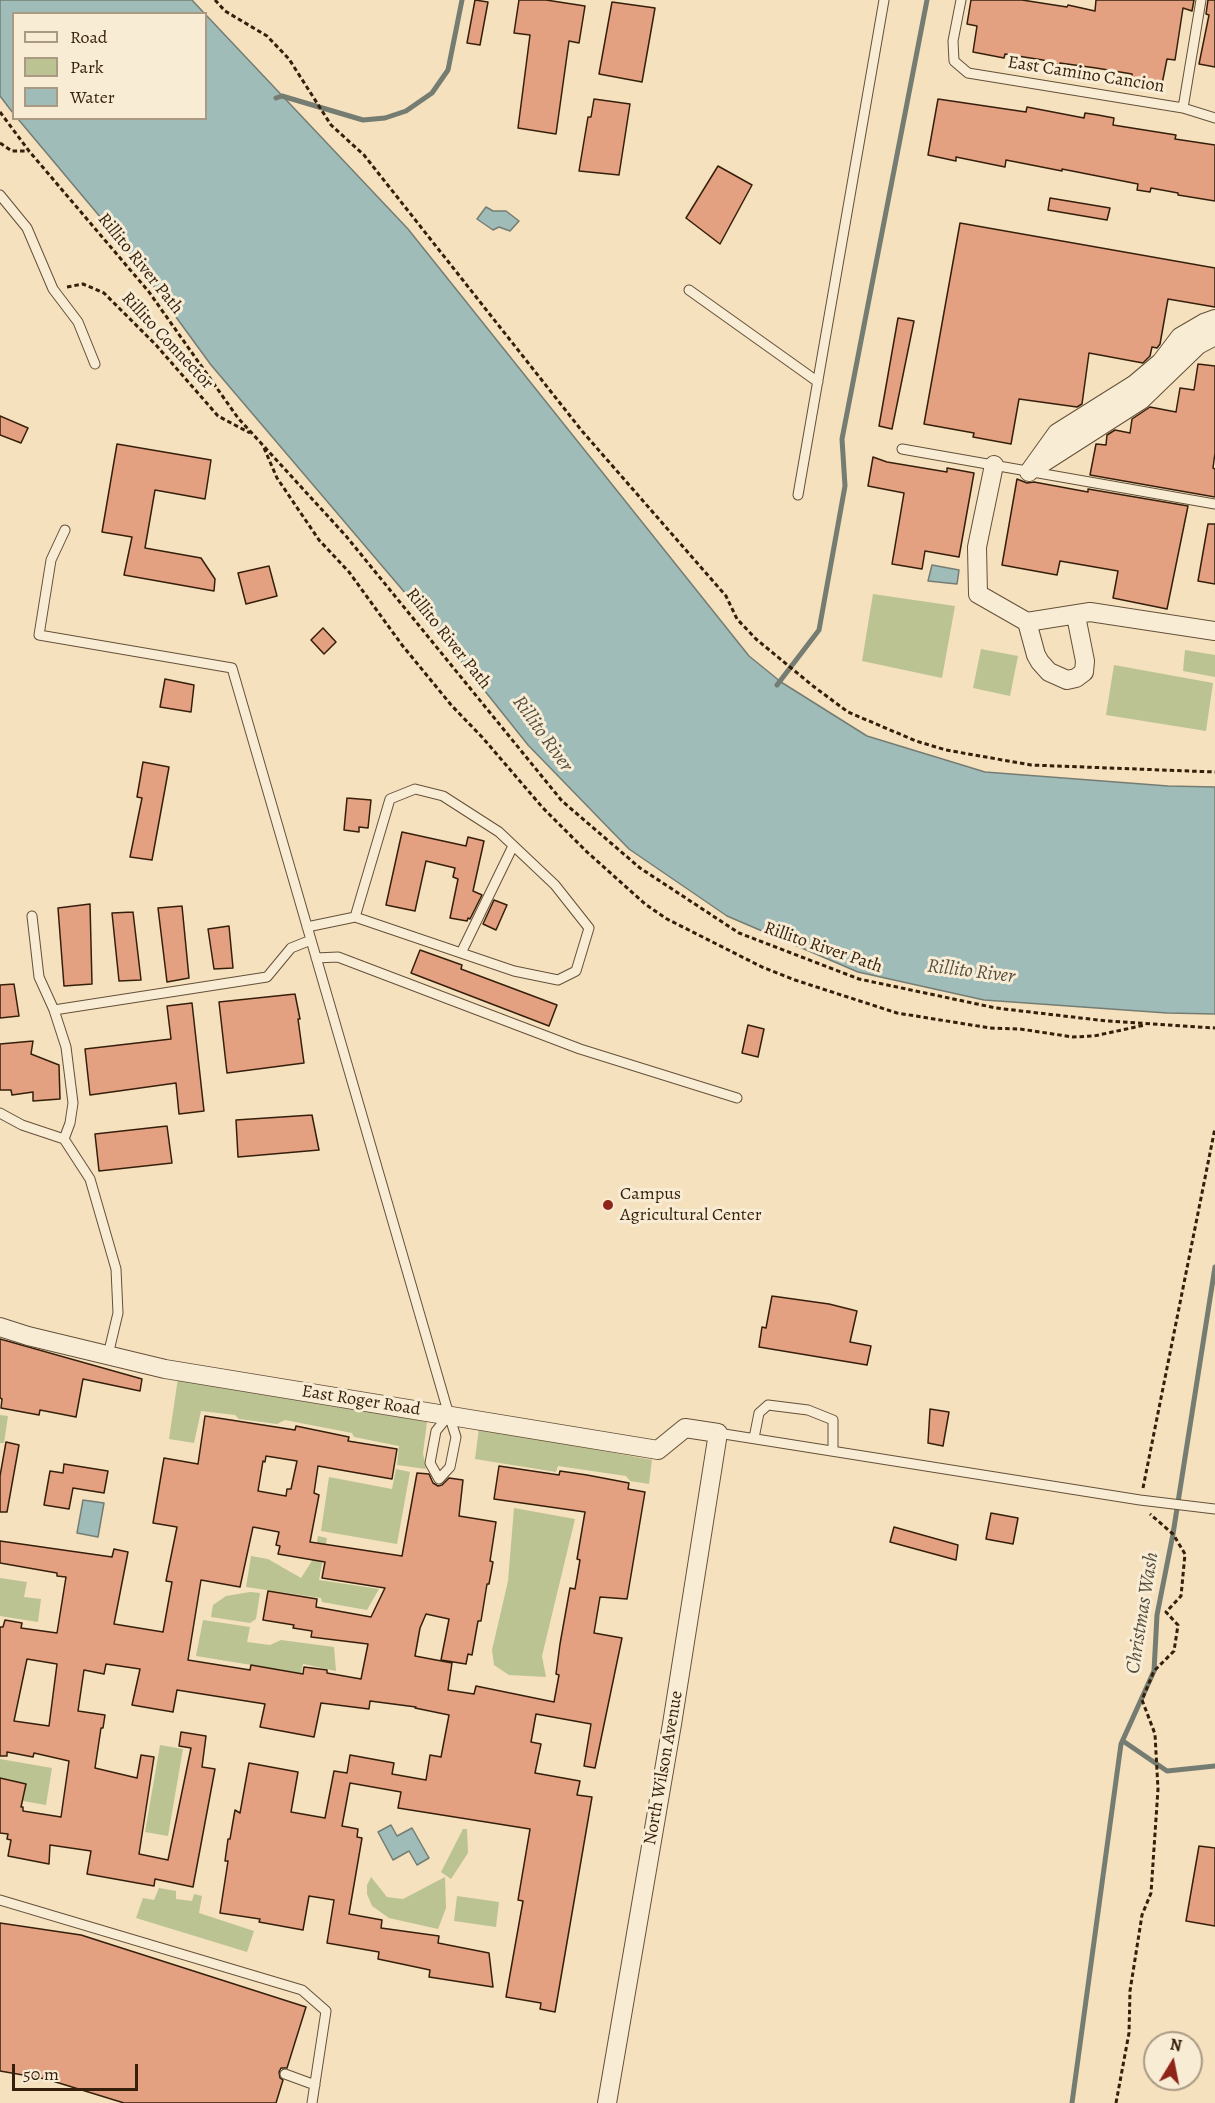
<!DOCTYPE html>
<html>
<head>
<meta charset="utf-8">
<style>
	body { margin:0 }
	#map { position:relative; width:1215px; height:2103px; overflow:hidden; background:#f5e1be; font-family:Alegreya,serif }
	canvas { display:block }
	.legend { position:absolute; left:12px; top:12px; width:195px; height:108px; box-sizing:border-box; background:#f8ecd5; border:2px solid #aa9a84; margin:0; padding:8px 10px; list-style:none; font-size:18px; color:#351f0b }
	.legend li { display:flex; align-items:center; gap:12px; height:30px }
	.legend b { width:30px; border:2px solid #aa9a84 }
	.north { position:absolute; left:1143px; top:2031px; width:60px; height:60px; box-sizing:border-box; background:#f8ecd5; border:2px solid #aa9a84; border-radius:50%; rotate:10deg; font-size:16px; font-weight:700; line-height:24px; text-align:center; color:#351f0b }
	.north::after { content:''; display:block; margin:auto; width:21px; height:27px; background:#8f2418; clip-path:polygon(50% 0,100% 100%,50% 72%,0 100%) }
	.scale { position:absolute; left:12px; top:2064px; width:126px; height:27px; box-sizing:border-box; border:3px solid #351f0b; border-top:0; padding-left:8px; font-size:18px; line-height:21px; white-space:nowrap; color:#351f0b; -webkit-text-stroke:4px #f8ecd5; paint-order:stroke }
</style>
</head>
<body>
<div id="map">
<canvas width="1215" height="2103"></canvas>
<ul class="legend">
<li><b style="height:8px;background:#f8ecd5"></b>Road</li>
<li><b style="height:16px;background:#bbc393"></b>Park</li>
<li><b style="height:16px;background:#9fbcb9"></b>Water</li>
</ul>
<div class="north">N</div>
<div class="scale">50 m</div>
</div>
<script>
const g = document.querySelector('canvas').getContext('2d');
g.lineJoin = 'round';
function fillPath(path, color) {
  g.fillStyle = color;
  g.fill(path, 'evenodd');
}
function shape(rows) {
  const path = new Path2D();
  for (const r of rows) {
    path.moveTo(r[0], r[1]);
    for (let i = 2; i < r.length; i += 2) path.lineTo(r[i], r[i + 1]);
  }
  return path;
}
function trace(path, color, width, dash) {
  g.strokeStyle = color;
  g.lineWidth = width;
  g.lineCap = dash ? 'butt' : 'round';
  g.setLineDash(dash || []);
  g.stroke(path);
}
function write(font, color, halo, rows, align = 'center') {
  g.font = font + ' Alegreya,serif';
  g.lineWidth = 6;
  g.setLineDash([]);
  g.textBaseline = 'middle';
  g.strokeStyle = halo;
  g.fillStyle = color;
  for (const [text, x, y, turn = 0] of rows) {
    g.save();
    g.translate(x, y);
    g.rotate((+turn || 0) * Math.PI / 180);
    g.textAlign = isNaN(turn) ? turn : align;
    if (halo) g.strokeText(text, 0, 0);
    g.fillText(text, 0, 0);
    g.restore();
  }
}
fillPath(shape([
	[873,594,955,606,942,678,862,661],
	[981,649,1018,656,1010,696,973,688],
	[1185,650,1215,655,1215,677,1183,671],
	[1114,665,1213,683,1206,731,1106,715],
	[178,1378,427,1422,423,1453,426,1469,397,1465,399,1446,354,1437,352,1433,285,1420,277,1424,239,1419,235,1415,201,1411,194,1443,169,1439],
	[0,1415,8,1416,4,1443,0,1443],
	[479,1428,652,1460,649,1484,630,1481,626,1476,558,1466,556,1472,475,1459],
	[396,1469,410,1472,397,1544,321,1531,329,1477,392,1489],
	[514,1508,575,1519,542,1656,546,1677,509,1675,494,1665,492,1650,508,1581],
	[318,1536,327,1538,319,1580,379,1589,367,1610,322,1602,321,1598,246,1587,251,1556,268,1559,301,1578,315,1556],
	[0,1578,27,1582,24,1597,41,1599,38,1622,0,1616],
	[250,1592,260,1593,256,1619,250,1623,211,1617,213,1605,226,1596],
	[203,1620,250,1627,247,1642,270,1645,281,1640,334,1647,336,1671,303,1664,301,1673,196,1656],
	[160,1745,183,1749,168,1836,145,1832],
	[0,1759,52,1768,46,1805,0,1797],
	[463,1829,467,1829,468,1853,451,1879,441,1872],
	[371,1877,387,1897,403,1899,445,1877,446,1908,438,1929,389,1918,372,1906,367,1894,367,1885],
	[159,1888,176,1891,176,1899,192,1901,194,1894,202,1896,199,1913,254,1931,247,1952,136,1918,143,1898,154,1900],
	[457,1896,499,1902,496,1927,454,1921]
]), '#bbc393');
const water = shape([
	[0,0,192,0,204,13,14,14,13,113,0,96,0,0],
	[206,15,408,229,749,656,781,682,867,736,985,772,1168,786,1215,787,1215,1014,1167,1013,984,1000,858,972,727,916,629,849,528,745,429,621,211,365,122,243,18,119,206,118,206,15],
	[486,207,493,211,506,211,519,221,510,231,499,227,493,230,477,219,486,207],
	[932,565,959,570,957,584,928,581,932,565],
	[83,1500,104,1503,98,1537,77,1533,83,1500],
	[391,1825,397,1836,412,1828,429,1858,417,1865,409,1851,393,1860,378,1832,391,1825]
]);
fillPath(water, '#9fbcb9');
trace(water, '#757d73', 1.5);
trace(shape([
	[276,98,282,96,363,120,385,118,406,111,432,93,448,70,462,0],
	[777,685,819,630,845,486,842,439,927,0],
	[1123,1741,1167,1771,1215,1766],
	[1072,2103,1121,1744,1154,1671,1157,1615,1173,1534,1215,1267]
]), '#757d73', 5);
const building = shape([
	[475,0,488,2,480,45,467,43,475,0],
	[519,0,546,0,585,6,579,43,569,41,556,134,518,128,530,35,514,33,519,0],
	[971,0,1022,0,1067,7,1068,5,1095,11,1096,0,1194,0,1192,11,1183,8,1175,60,1167,59,1162,84,1132,79,1132,74,1096,68,1060,63,1059,65,1043,60,1005,54,1004,58,973,52,977,26,967,24,971,0],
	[1208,0,1215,0,1215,67,1199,64,1209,15,1206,14,1208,0],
	[612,2,655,8,642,82,599,74,612,2],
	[594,99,630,104,619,175,579,171,588,117,591,117,594,99],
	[938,99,1026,112,1027,107,1084,118,1085,113,1098,115,1114,118,1113,125,1176,135,1175,139,1215,145,1215,201,1178,195,1178,193,1151,188,1150,192,1137,190,1138,184,1062,169,1062,171,1006,160,1005,167,956,157,956,161,928,155,938,99],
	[718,166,752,185,720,244,686,218,718,166],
	[1050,198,1110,208,1107,220,1048,210,1050,198],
	[960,223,1215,268,1215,307,1168,299,1160,344,1157,348,1152,347,1150,356,1143,363,1089,353,1082,404,1077,407,1019,399,1011,444,973,437,974,433,924,424,960,223],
	[898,318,914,321,892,429,879,426,898,318],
	[1198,364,1215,366,1215,453,1213,468,1215,469,1215,497,1090,475,1096,444,1106,445,1107,435,1115,430,1130,433,1132,419,1150,407,1176,412,1180,388,1194,390,1198,364],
	[0,416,28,428,21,443,0,435,0,416],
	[117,444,211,460,205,499,155,490,145,548,201,558,215,579,214,591,124,575,132,537,102,532,117,444],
	[873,457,887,462,947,472,947,468,974,473,959,557,925,551,922,569,892,564,904,493,868,486,873,457],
	[1017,479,1027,483,1034,482,1088,492,1088,489,1188,506,1167,609,1113,598,1118,571,1060,561,1057,575,1002,565,1017,479],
	[1208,524,1215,524,1215,584,1198,581,1208,524],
	[269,566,277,596,246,604,238,573,269,566],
	[323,628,336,642,324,654,311,640,323,628],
	[165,679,194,685,191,712,160,707,165,679],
	[143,762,169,767,152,860,130,857,142,798,137,797,143,762],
	[347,798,371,800,368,828,359,827,359,832,344,830,347,798],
	[402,832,466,846,468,837,484,841,473,891,482,895,470,919,468,918,467,921,450,918,458,879,453,877,455,868,426,861,415,911,386,905,402,832],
	[494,900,507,905,496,930,483,924,494,900],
	[90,904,92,984,64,986,58,908,90,904],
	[182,906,189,978,167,982,158,908,182,906],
	[133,912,141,980,119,981,112,913,133,912],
	[229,926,233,968,214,969,208,929,229,926],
	[420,950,462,965,461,969,557,1005,549,1026,411,973,420,950],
	[14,984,19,1016,0,1018,0,985,14,984],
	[295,994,300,1019,298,1019,304,1063,227,1073,219,1002,295,994],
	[192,1003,204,1111,179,1114,176,1083,90,1095,85,1049,171,1039,167,1006,192,1003],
	[748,1025,764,1029,758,1057,742,1053,748,1025],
	[33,1041,31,1054,59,1065,60,1099,33,1101,33,1092,12,1095,11,1090,0,1090,0,1044,33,1041],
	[312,1115,319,1150,238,1157,236,1120,312,1115],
	[167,1126,172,1163,99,1171,95,1134,167,1126],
	[772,1296,829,1304,857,1311,850,1342,871,1346,867,1365,759,1347,762,1327,766,1328,772,1296],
	[0,1339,142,1379,140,1391,83,1379,76,1417,40,1410,39,1415,1,1408,2,1399,0,1398,0,1339],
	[930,1409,949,1412,943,1446,928,1443,930,1409],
	[205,1416,295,1430,296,1426,349,1437,348,1441,397,1449,392,1479,318,1466,314,1493,319,1495,310,1542,402,1556,417,1473,429,1474,433,1483,438,1486,442,1485,449,1478,463,1480,459,1516,496,1522,490,1561,493,1562,489,1584,487,1584,481,1621,478,1621,472,1655,468,1654,466,1664,441,1660,449,1619,426,1614,420,1628,415,1656,452,1663,448,1690,474,1694,476,1686,554,1702,559,1675,556,1674,560,1644,570,1588,575,1589,580,1560,577,1559,585,1512,494,1499,499,1466,559,1475,560,1471,587,1475,629,1483,628,1489,645,1492,627,1599,600,1597,594,1633,622,1638,595,1768,584,1766,591,1724,536,1714,531,1742,541,1744,535,1773,580,1781,577,1795,592,1797,555,2012,540,2009,541,2003,506,1997,523,1901,518,1900,530,1829,398,1808,401,1792,350,1783,342,1826,358,1829,357,1837,362,1838,349,1914,382,1920,381,1928,439,1936,438,1943,489,1953,493,1987,429,1977,430,1970,378,1959,379,1952,327,1943,334,1900,309,1896,303,1930,259,1922,260,1919,220,1913,228,1861,225,1861,228,1839,230,1839,235,1810,240,1813,249,1763,298,1772,291,1812,325,1818,334,1771,347,1773,350,1755,394,1763,392,1774,426,1780,430,1755,441,1757,449,1715,415,1708,416,1707,370,1701,369,1709,321,1703,314,1737,260,1727,265,1704,177,1690,173,1712,132,1705,140,1669,106,1664,104,1674,84,1670,78,1711,105,1715,103,1728,101,1728,95,1768,137,1778,141,1755,154,1757,139,1854,168,1860,191,1748,179,1746,181,1732,206,1736,202,1767,215,1769,193,1887,155,1879,154,1886,87,1874,91,1851,50,1845,49,1864,8,1856,11,1840,7,1839,8,1834,0,1833,0,1778,26,1784,21,1807,23,1807,23,1811,61,1817,69,1761,34,1753,33,1757,7,1752,7,1756,0,1756,0,1627,3,1627,5,1620,22,1623,21,1628,57,1633,66,1577,57,1576,57,1573,0,1563,0,1541,112,1557,114,1549,128,1552,114,1624,163,1632,172,1582,166,1581,177,1527,153,1523,164,1458,198,1464,205,1416],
	[266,1456,297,1461,291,1489,287,1489,286,1496,258,1491,263,1461,265,1462,266,1456],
	[253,1527,279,1532,276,1545,280,1546,278,1554,325,1562,322,1578,385,1588,371,1617,316,1607,317,1599,268,1591,263,1620,294,1625,293,1628,312,1631,311,1637,368,1644,361,1679,327,1673,327,1670,304,1667,303,1674,251,1665,250,1670,188,1660,201,1580,240,1587,253,1527],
	[27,1659,57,1664,49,1726,14,1721,27,1659],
	[6,1442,19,1445,7,1512,0,1512,0,1476,6,1442],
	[64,1464,108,1471,104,1493,73,1488,69,1509,44,1505,50,1471,63,1473,64,1464],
	[991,1513,1018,1518,1013,1544,986,1539,991,1513],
	[894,1527,958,1545,956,1560,890,1542,894,1527],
	[1199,1846,1215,1848,1215,1926,1186,1921,1199,1846],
	[0,1923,81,1935,306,2007,287,2068,281,2068,279,2072,280,2078,283,2080,276,2103,124,2103,46,2079,0,2071,0,1923]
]);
fillPath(building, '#e4a182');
trace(building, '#351f0b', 1.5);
const service = shape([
	[961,0,953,41,954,61,968,73,1183,108,1215,118],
	[1183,108,1201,0],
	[0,195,27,228,53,289,78,322,95,364],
	[689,290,818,382],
	[902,449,1215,504],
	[798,495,884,0],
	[65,530,51,560,39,635,232,668,449,1415],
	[32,916,39,977,54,1010,66,1047,73,1103,70,1123,64,1139],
	[307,927,355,917,514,971,558,980,576,971,589,928,555,885,499,832,443,796,415,789,390,799,355,917],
	[461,953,513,846],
	[316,958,338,957,580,1049,737,1098],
	[54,1010,267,977,291,948,311,940],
	[0,1113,22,1125,64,1139,90,1179,116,1269,118,1313,108,1355],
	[449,1415,456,1437,450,1467,439,1479,430,1463,436,1431,449,1415],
	[718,1433,1140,1500,1215,1509],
	[754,1438,759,1413,768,1405,808,1410,833,1420,833,1451],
	[0,1900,302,1990,326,2011,312,2103],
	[285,2074,315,2085]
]);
const minor = shape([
	[994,465,977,547,978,594,1027,622],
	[1038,466,1141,400,1198,345,1215,336],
	[1029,472,1057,433,1135,384,1161,362,1180,337,1204,323,1215,319],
	[1027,622,1090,612,1215,631],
	[1027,622,1036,655,1040,662,1049,672,1067,680,1076,678,1084,672,1085,661,1076,616],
	[0,1327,28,1336,165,1369,658,1450,685,1428,718,1433,672,1724,607,2103]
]);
trace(service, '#655038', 11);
trace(minor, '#655038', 20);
trace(shape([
	[215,0,225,11,267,36,289,59,331,125,364,155,582,431,726,596,737,619,756,639,813,686,848,712,916,741,946,750,1031,765,1215,772],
	[0,112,29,151,149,292,238,418,346,536,562,801,640,868,739,933,859,979,996,1008,1107,1021,1215,1028],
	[0,143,12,151,29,151],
	[67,287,83,284,104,293,156,345,218,416,250,433],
	[264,448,277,478,319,540,349,572,402,645,452,706,482,737,543,808,587,852,645,904,667,919,762,967,795,980,897,1013,990,1028,1020,1029,1073,1037,1094,1036,1145,1025],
	[1143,1488,1215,1128],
	[1116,2103,1129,2033,1130,1991,1142,1915,1151,1893,1158,1789,1155,1734,1142,1700,1154,1671,1174,1651,1178,1625,1166,1612,1181,1596,1185,1554,1173,1534,1150,1514]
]), '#351f0b', 3, [4.5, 3]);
trace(service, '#f8ecd5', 9);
trace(minor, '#f8ecd5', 18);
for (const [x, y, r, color] of [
	[608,1205,6,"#8f2418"]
]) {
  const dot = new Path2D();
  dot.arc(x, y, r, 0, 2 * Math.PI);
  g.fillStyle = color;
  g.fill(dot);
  trace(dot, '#f8ecd5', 2);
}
write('18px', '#351f0b', '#f8ecd5', [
	["East Camino Cancion",1086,75,9],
	["Rillito River Path",140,264,51],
	["Rillito Connector",167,341,47],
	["Rillito River Path",448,639,51],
	["Rillito River Path",823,948,19],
	["East Roger Road",361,1401,9],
	["North Wilson Avenue",664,1768,-80]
]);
write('18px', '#351f0b', '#f8ecd5', [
	["Campus",620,1195],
	["Agricultural Center",620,1216]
], 'left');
write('italic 20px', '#554e3f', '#f8ecd5', [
	["Rillito River",542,734,54],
	["Rillito River",971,972,7],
	["Christmas Wash",1143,1613,-81]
]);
</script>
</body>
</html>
